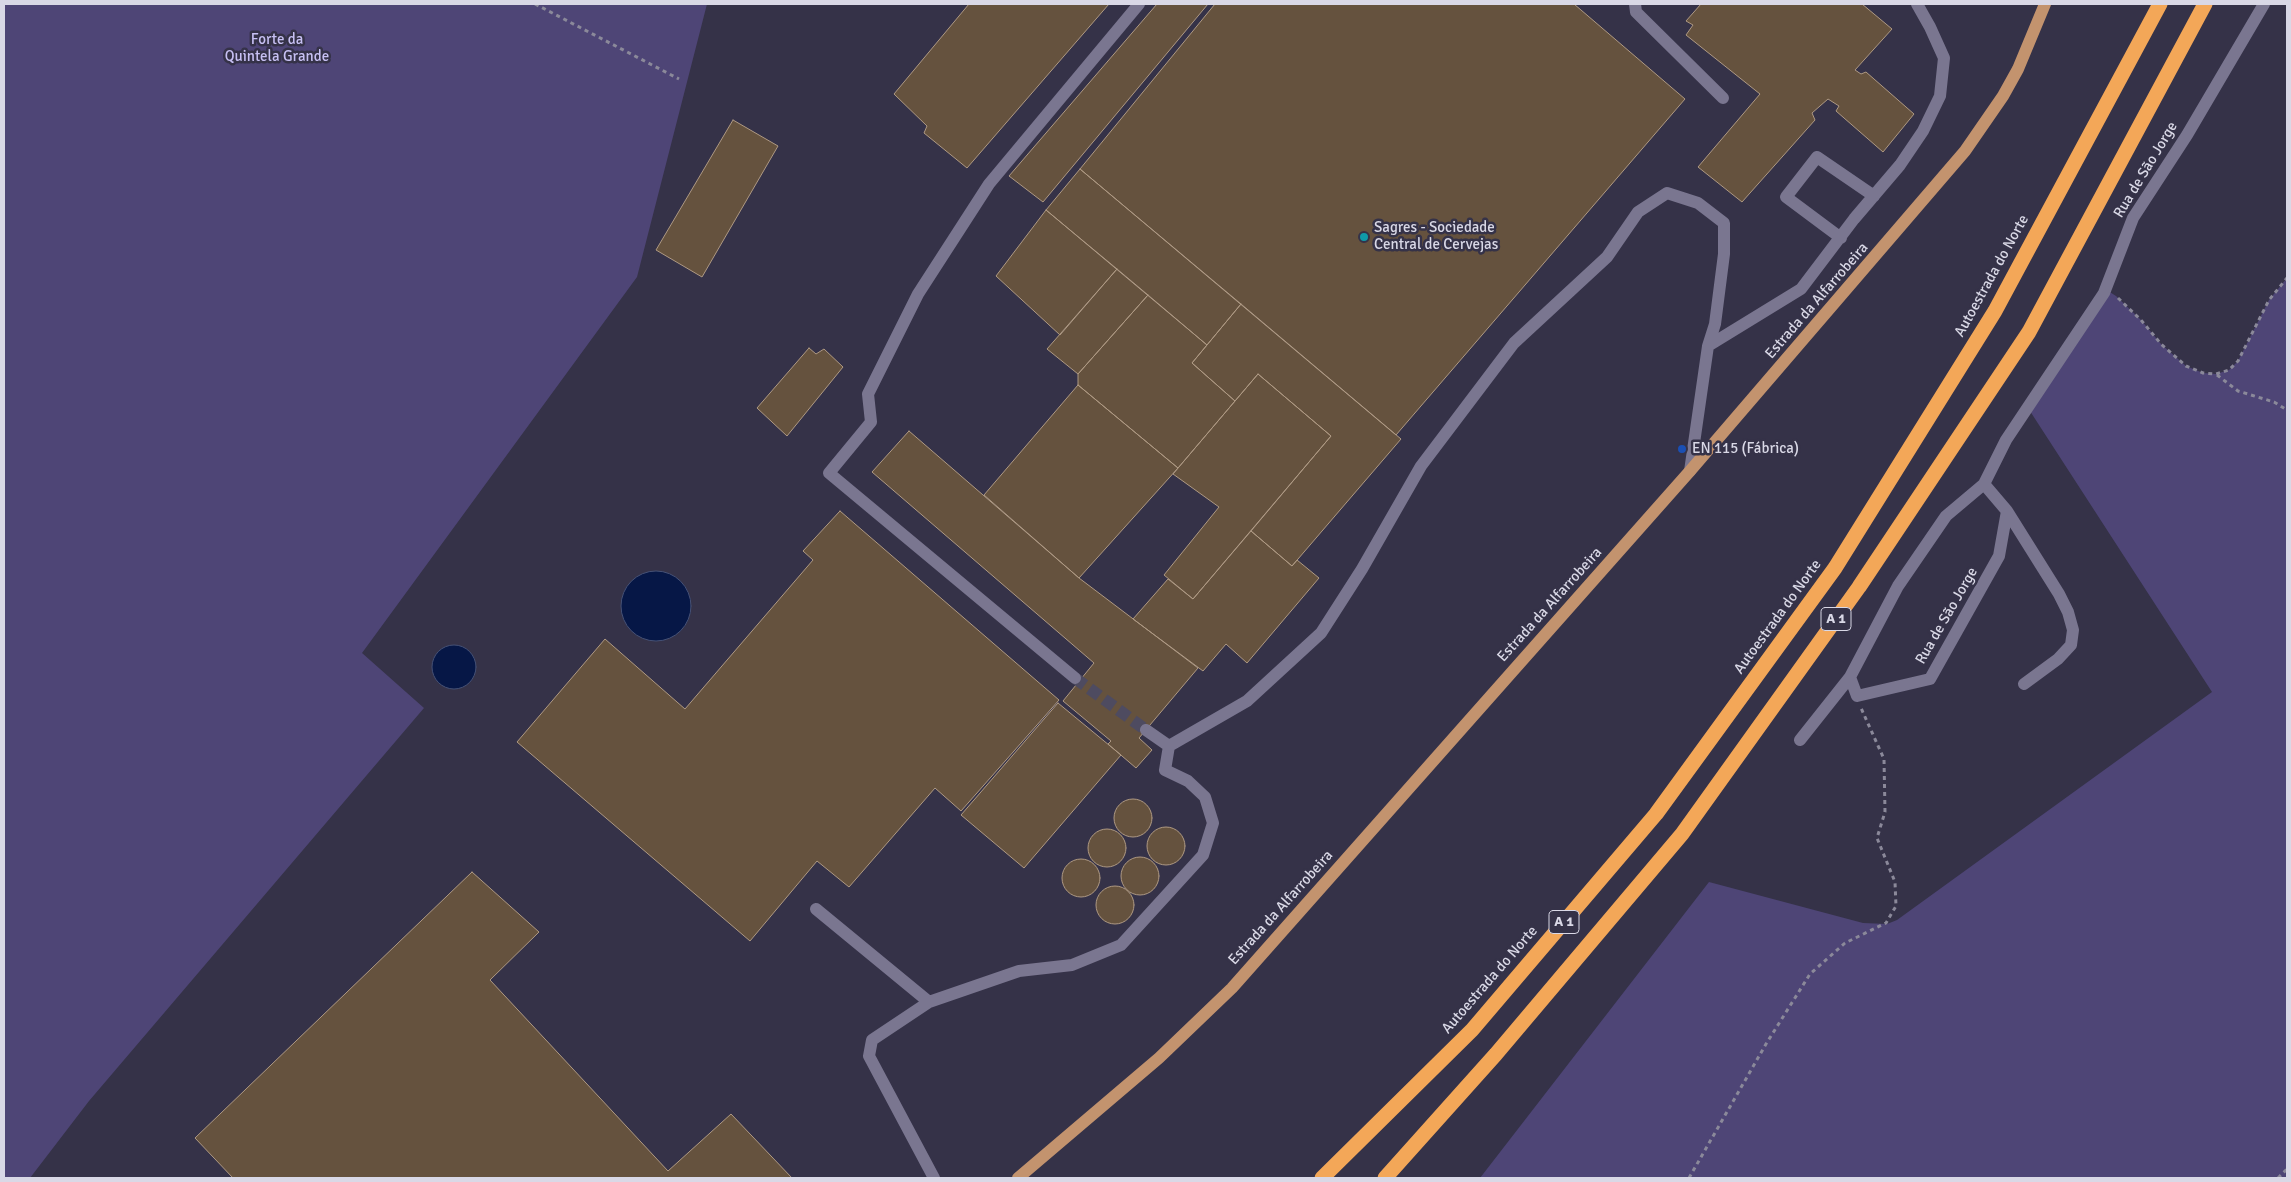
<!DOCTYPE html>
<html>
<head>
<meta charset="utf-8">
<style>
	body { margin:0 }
	#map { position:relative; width:2291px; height:1182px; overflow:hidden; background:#353248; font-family:Signika,sans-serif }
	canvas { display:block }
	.frame { position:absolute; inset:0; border:5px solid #d9d8e6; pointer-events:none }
</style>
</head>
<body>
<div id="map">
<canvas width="2291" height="1182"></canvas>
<div class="frame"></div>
</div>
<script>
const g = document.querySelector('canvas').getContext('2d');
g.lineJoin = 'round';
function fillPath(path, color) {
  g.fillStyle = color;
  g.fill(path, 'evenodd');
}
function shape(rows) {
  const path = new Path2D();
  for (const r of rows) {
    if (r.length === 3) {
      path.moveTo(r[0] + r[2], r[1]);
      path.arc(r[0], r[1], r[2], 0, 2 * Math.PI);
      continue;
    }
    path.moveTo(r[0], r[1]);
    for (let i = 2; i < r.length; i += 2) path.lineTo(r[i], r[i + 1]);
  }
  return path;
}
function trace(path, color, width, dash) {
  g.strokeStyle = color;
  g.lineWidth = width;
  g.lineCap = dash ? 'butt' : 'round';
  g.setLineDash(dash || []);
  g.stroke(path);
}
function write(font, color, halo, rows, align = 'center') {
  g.font = font + ' Signika,sans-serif';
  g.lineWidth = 5;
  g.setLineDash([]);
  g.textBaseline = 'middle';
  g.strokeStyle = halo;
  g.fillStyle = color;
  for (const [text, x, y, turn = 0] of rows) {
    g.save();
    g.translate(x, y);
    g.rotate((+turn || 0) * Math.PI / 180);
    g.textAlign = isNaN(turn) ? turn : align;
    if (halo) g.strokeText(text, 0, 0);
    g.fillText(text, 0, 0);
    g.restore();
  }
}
fillPath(shape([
	[4,4,707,4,637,277,362,653,424,708,89,1101,30,1178,4,1178],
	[2287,278,2287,1178,1480,1178,1709,882,1863,923,1887,924,1897,920,2212,692,2028,408,2105,289,2116,296,2141,320,2161,344,2186,366,2203,373,2216,374,2229,370,2238,361,2269,300]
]), '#4e4576');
const water = shape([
	[656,606,35],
	[454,667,22]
]);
fillPath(water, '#061746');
trace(water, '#455176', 1);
const building = shape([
	[969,4,1109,4,967,168,924,133,927,126,894,94,969,4],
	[1157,4,1208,4,1043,202,1009,176,1157,4],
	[1215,4,1574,4,1685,99,1396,435,1080,169,1215,4],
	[1701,4,1862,4,1892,29,1855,70,1861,74,1866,72,1914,114,1883,152,1836,111,1839,106,1828,99,1812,113,1815,120,1742,202,1698,167,1760,94,1686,35,1693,25,1686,21,1701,4],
	[733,120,778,146,702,277,656,250,733,120],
	[1080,169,1241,304,1207,345,1046,210,1080,169],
	[1046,210,1117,269,1060,335,996,276,1046,210],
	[1117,269,1148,295,1078,374,1047,349,1117,269],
	[1148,295,1207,345,1192,363,1235,401,1178,468,1078,385,1078,374,1148,295],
	[1241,304,1401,439,1292,566,1251,531,1331,436,1258,374,1235,401,1192,363,1241,304],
	[809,348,816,354,824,349,843,367,787,436,757,408,809,348],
	[1258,374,1331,436,1193,599,1164,575,1219,507,1173,474,1258,374],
	[1078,385,1178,468,1079,578,984,495,1078,385],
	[909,431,1079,578,1198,668,1139,738,1152,750,1136,768,1108,744,1111,741,1063,701,1094,663,872,472,909,431],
	[840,511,1059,700,961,811,935,788,849,887,817,861,750,941,517,742,605,639,685,709,813,560,803,551,840,511],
	[1251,531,1292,566,1297,560,1319,578,1247,663,1226,644,1203,671,1133,619,1168,579,1193,599,1251,531],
	[1058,703,1121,755,1024,868,961,815,1058,703],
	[1133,818,19],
	[1166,846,19],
	[1107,848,19],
	[1140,876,19],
	[1081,878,19],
	[472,872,539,932,490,980,668,1171,731,1114,792,1178,233,1178,195,1138,472,872],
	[1115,905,19]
]);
fillPath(building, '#65523e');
trace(building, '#ae9983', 1);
trace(shape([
	[1075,678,1146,730]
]), '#4e4b60', 12, [12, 6]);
trace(shape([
	[535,4,679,79],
	[2118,298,2141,320,2161,344,2186,366,2203,373,2216,374,2229,370,2238,361,2269,300,2287,278],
	[2217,375,2238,391,2274,402,2287,410],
	[1689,1178,1766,1044,1810,974,1845,943,1886,923,1896,906,1895,882,1877,838,1885,812,1884,759,1861,708],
	[2278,1178,2287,1169]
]), '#8b899a', 3, [4, 4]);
trace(shape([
	[1635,4,1636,12,1723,98],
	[1841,238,1786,197,1817,157,1874,196],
	[1690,471,1708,346,1801,289,1854,219,1900,165,1923,131,1940,96,1944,58,1930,27,1917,4],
	[2007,511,2059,594,2068,612,2073,630,2071,645,2058,659,2024,684],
	[1850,677,1857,696,1930,679,1999,556,2007,511,1984,484,2006,440,2104,293,2133,218,2187,135,2264,4],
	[1075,678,829,473,871,422,868,394,918,294,989,184,1139,4],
	[1146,730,1169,746],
	[1800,740,1850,677,1898,586,1946,516,1984,484],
	[816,909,929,1002,1019,971,1072,965,1121,945,1203,855,1213,823,1205,797,1188,781,1165,770,1169,746,1247,701,1321,633,1362,569,1421,466,1514,343,1607,257,1638,212,1667,193,1698,203,1724,223,1724,254,1715,324,1708,346],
	[929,1002,872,1040,869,1056,934,1178]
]), '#7a7690', 12);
trace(shape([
	[1018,1178,1159,1058,1232,988,1690,471,1965,151,2003,96,2018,69,2045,4]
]), '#c3936e', 12);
trace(shape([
	[1322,1178,1472,1030,1656,814,1835,568,1995,311,2160,4],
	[1385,1178,1496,1054,1682,834,1859,587,2029,332,2205,4]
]), '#f3a758', 15);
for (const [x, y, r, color] of [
	[1364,237,5,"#0f9aa8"],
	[1682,449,5,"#1a4fb4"]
]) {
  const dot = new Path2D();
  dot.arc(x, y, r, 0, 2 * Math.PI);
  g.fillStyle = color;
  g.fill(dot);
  trace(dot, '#353248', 2);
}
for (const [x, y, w] of [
	[1836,619,30],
	[1564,922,30]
]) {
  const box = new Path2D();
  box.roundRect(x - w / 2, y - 11.5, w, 23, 4);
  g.fillStyle = '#353248';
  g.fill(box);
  trace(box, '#d9d8e6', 1);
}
write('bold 14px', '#d9d8e6', null, [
	["A 1",1836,619],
	["A 1",1564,922]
]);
write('15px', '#c7c0f3', '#353248', [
	["Forte da",277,40],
	["Quintela Grande",277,57]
]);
write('15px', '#d9d8e6', '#353248', [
	["Rua de São Jorge",2146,170,-59],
	["Autoestrada do Norte",1992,276,-61],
	["Estrada da Alfarrobeira",1817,301,-49],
	["Estrada da Alfarrobeira",1550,605,-48],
	["Rua de São Jorge",1947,616,-60],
	["Autoestrada do Norte",1778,617,-54],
	["Estrada da Alfarrobeira",1281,908,-48],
	["Autoestrada do Norte",1490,980,-49]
]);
write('15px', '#d9d8e6', '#353248', [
	["Sagres - Sociedade",1374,228],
	["Central de Cervejas",1374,245],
	["EN 115 (Fábrica)",1692,449]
], 'left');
</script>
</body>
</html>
